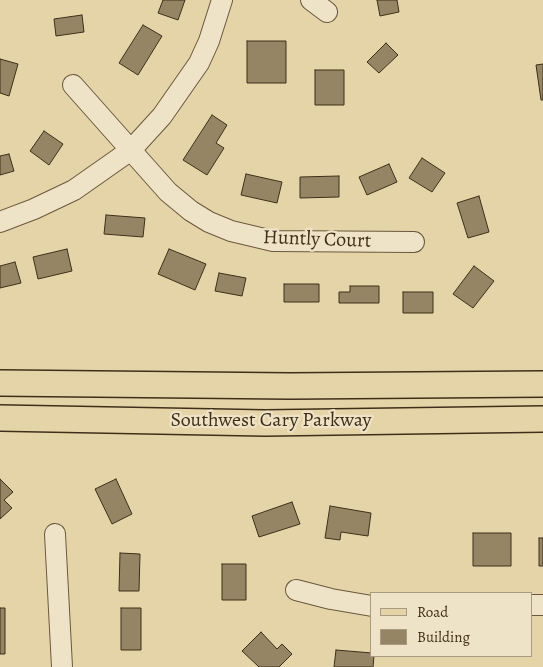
<!DOCTYPE html>
<html>
<head>
<meta charset="utf-8">
<style>
	body { margin:0 }
	#map { position:relative; width:543px; height:667px; overflow:hidden; background:#e6d4a9; font-family:Alegreya,serif }
	canvas { display:block }
	.legend { position:absolute; left:370px; top:592px; width:162px; height:65px; box-sizing:border-box; background:#efe3c7; border:1px solid #a99b81; margin:0; padding:6px 9px; list-style:none; font-size:15px; color:#3f2f19 }
	.legend li { display:flex; align-items:center; gap:10px; height:25px }
	.legend b { width:25px; border:1px solid #a99b81 }
</style>
</head>
<body>
<div id="map">
<canvas width="543" height="667"></canvas>
<ul class="legend">
<li><b style="height:6px;background:#e6d4a9"></b>Road</li>
<li><b style="height:14px;background:#968564"></b>Building</li>
</ul>
</div>
<script>
const g = document.querySelector('canvas').getContext('2d');
g.lineJoin = 'round';
function fillPath(path, color) {
  g.fillStyle = color;
  g.fill(path, 'evenodd');
}
function shape(rows) {
  const path = new Path2D();
  for (const r of rows) {
    path.moveTo(r[0], r[1]);
    for (let i = 2; i < r.length; i += 2) path.lineTo(r[i], r[i + 1]);
  }
  return path;
}
function trace(path, color, width, dash) {
  g.strokeStyle = color;
  g.lineWidth = width;
  g.lineCap = dash ? 'butt' : 'round';
  g.setLineDash(dash || []);
  g.stroke(path);
}
function write(font, color, halo, rows, align = 'center') {
  g.font = font + ' Alegreya,serif';
  g.lineWidth = 4.5;
  g.setLineDash([]);
  g.textBaseline = 'middle';
  g.strokeStyle = halo;
  g.fillStyle = color;
  for (const [text, x, y, turn = 0] of rows) {
    g.save();
    g.translate(x, y);
    g.rotate((+turn || 0) * Math.PI / 180);
    g.textAlign = isNaN(turn) ? turn : align;
    if (halo) g.strokeText(text, 0, 0);
    g.fillText(text, 0, 0);
    g.restore();
  }
}
const building = shape([
	[163,0,185,0,178,20,158,13,163,0],
	[377,0,397,0,399,12,380,16,377,0],
	[82,15,84,32,56,36,54,19,82,15],
	[143,25,162,36,138,75,119,63,143,25],
	[247,41,286,41,286,83,247,83,247,41],
	[386,43,398,55,379,73,367,62,386,43],
	[0,59,18,64,9,96,0,93,0,59],
	[543,64,543,100,541,100,536,65,543,64],
	[315,70,344,70,344,105,315,105,315,70],
	[212,115,227,125,216,143,224,148,207,175,183,160,212,115],
	[44,131,63,144,49,165,30,151,44,131],
	[9,154,14,171,0,175,0,156,9,154],
	[422,158,445,173,432,192,409,178,422,158],
	[389,164,397,182,367,195,359,177,389,164],
	[246,174,282,182,277,203,241,195,246,174],
	[339,176,339,197,300,198,300,177,339,176],
	[479,196,489,232,468,238,457,203,479,196],
	[106,215,145,218,143,237,104,234,106,215],
	[67,249,72,271,38,279,33,257,67,249],
	[169,249,206,264,195,290,158,274,169,249],
	[15,262,21,283,0,288,0,266,15,262],
	[474,266,494,281,473,308,453,294,474,266],
	[219,273,246,278,242,296,215,291,219,273],
	[284,284,319,284,319,302,284,302,284,284],
	[350,286,379,286,379,303,339,303,339,292,350,292,350,286],
	[403,292,433,292,433,313,403,313,403,292],
	[0,479,13,492,4,500,12,508,0,519,0,479],
	[116,479,132,514,112,524,95,489,116,479],
	[292,502,300,524,259,537,252,516,292,502],
	[330,506,371,513,368,536,341,532,340,540,325,538,330,506],
	[473,533,511,533,511,566,473,566,473,533],
	[539,538,543,538,543,566,539,566,539,538],
	[120,553,140,554,139,591,119,591,120,553],
	[222,564,246,564,246,600,222,600,222,564],
	[0,608,5,608,5,654,0,654,0,608],
	[121,608,141,608,141,650,121,650,121,608],
	[261,632,277,649,282,644,292,654,279,667,259,667,242,651,261,632],
	[336,650,372,653,372,656,374,656,373,667,334,667,336,650]
]);
fillPath(building, '#968564');
trace(building, '#3f2f19', 1);
const minor = shape([
	[311,0,327,12],
	[73,85,168,192,191,211,209,222,231,231,273,241,414,242],
	[0,222,34,209,74,190,131,150,162,116,199,63,209,41,222,0],
	[55,534,62,667],
	[296,590,331,599,372,606],
	[532,605,543,605]
]);
const major = shape([
	[0,383,290,386,543,384],
	[0,418,265,423,543,419]
]);
trace(minor, '#69583d', 22);
trace(major, '#3f2f19', 28);
trace(minor, '#efe3c7', 20);
trace(major, '#e6d4a9', 25);
write('20px', '#3f2f19', '#efe3c7', [
	["Huntly Court",317,240,2],
	["Southwest Cary Parkway",271,421]
]);
</script>
</body>
</html>
